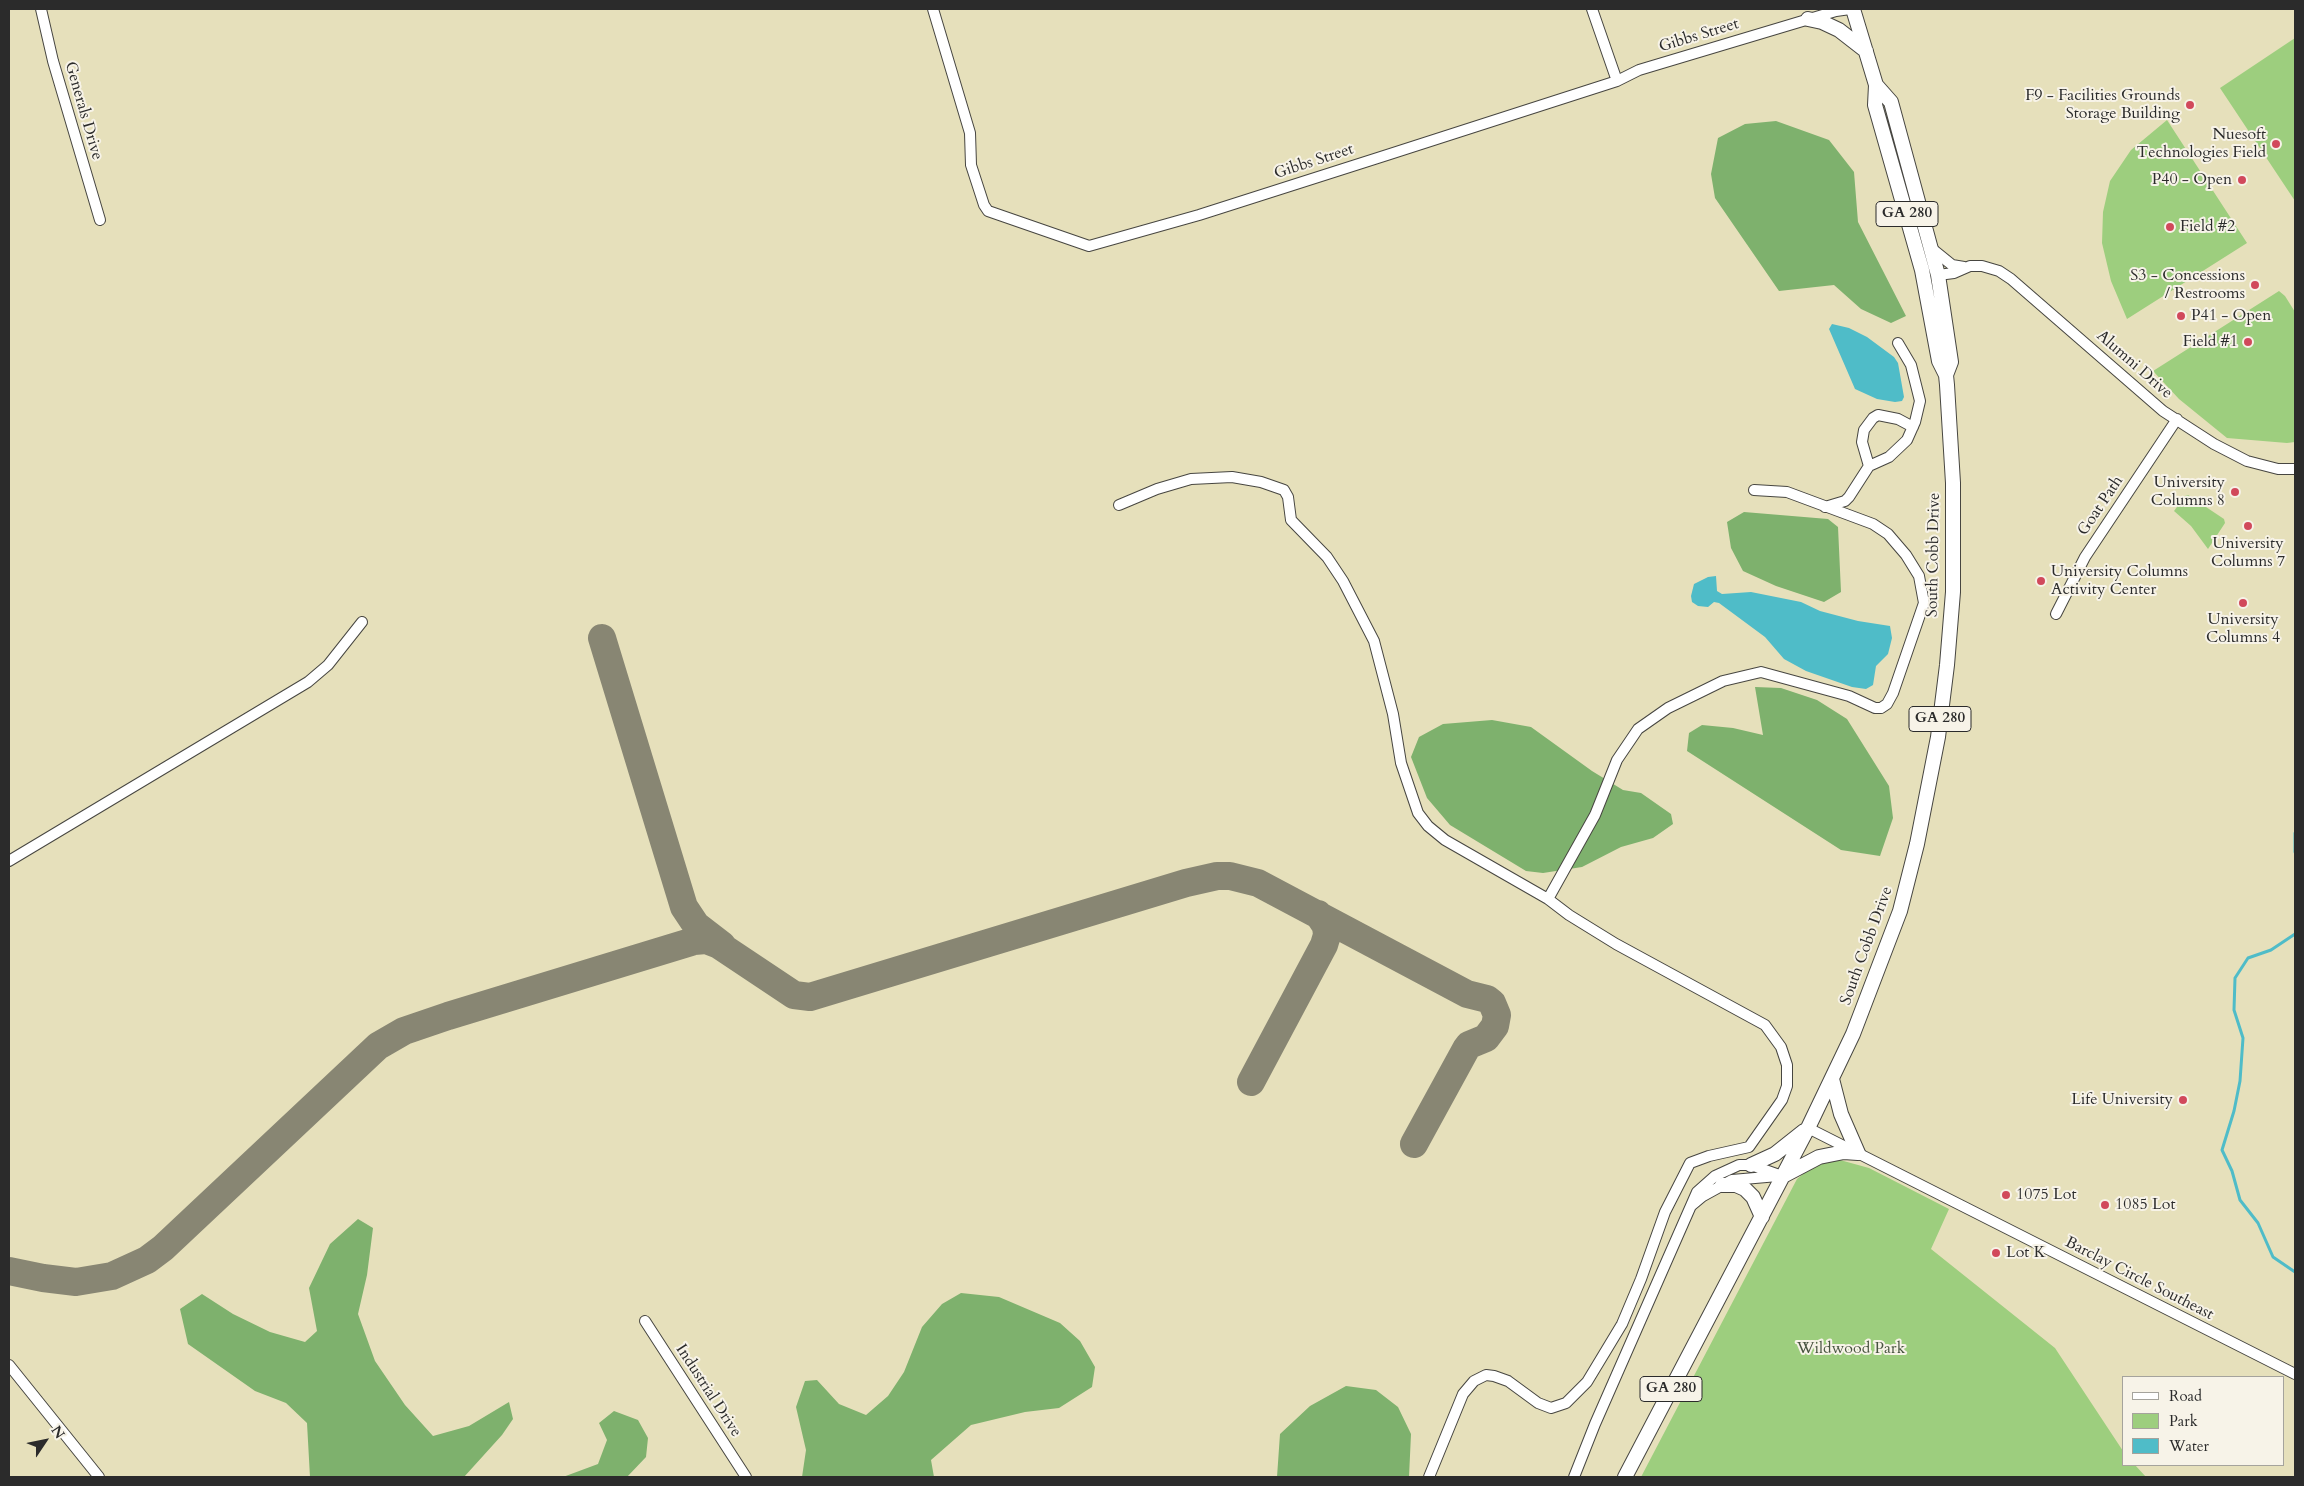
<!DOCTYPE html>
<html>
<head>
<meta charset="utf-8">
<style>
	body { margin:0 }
	#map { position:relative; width:2304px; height:1486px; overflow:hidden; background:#e6e0bb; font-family:Cardo,serif }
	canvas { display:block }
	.frame { position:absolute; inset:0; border:10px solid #2b2b2b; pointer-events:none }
	.legend { position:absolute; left:2122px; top:1376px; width:162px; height:90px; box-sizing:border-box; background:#f7f3e8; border:1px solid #a5a39c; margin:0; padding:6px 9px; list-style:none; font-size:15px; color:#2b2b2b }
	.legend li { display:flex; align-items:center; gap:10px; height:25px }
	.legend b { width:25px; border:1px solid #a5a39c }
	.north { position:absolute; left:20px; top:1416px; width:50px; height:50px; -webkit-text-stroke:4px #f7f3e8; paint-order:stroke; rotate:56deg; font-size:14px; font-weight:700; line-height:20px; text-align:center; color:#2b2b2b }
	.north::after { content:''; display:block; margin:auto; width:18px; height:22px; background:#2b2b2b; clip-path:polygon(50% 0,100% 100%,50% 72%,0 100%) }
</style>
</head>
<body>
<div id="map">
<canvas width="2304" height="1486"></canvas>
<div class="frame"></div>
<ul class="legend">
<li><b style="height:6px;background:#fff"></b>Road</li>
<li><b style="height:14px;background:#9dce7e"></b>Park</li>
<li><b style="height:14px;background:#4fbcc8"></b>Water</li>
</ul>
<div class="north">N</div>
</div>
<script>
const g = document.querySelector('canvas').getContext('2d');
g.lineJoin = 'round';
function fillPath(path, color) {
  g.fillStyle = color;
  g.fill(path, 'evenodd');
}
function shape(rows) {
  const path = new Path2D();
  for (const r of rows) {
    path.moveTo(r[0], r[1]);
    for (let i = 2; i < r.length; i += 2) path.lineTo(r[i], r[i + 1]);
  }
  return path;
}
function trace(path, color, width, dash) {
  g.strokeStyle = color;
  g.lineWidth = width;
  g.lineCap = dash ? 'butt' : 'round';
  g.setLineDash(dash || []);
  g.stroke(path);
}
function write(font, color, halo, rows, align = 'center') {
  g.font = font + ' Cardo,serif';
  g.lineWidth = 4;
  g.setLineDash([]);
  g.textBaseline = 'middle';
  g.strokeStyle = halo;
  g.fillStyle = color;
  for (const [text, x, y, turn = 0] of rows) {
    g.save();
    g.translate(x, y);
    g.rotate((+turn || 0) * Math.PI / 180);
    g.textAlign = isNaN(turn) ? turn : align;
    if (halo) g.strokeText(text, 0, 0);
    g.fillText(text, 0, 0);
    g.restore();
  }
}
fillPath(shape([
	[2295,38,2295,201,2220,88],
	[2167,120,2247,243,2127,319,2111,281,2102,243,2103,212,2110,181,2131,150],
	[2279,291,2285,296,2295,312,2295,442,2287,443,2227,438,2179,399,2153,371],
	[2188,495,2224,519,2225,523,2208,549,2191,526,2174,511,2185,496],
	[1840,1160,1869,1168,1949,1209,1931,1249,2055,1348,2123,1451,2123,1465,2135,1465,2146,1477,1641,1477,1797,1179,1809,1169,1824,1163]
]), '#9dce7e');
fillPath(shape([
	[1776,121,1829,140,1854,172,1858,222,1906,316,1891,323,1861,309,1834,285,1779,291,1715,198,1711,174,1718,138,1745,124],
	[1744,512,1828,519,1838,527,1841,592,1824,602,1776,586,1743,571,1731,548,1727,522],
	[1755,687,1781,688,1817,700,1847,719,1889,786,1893,818,1880,856,1841,850,1687,751,1689,733,1702,725,1733,728,1763,735],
	[1492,720,1531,727,1592,771,1623,790,1641,793,1671,814,1673,824,1653,838,1621,847,1582,867,1543,873,1526,871,1450,825,1427,798,1411,757,1419,737,1443,724],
	[358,1219,373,1228,367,1275,358,1314,375,1361,405,1405,433,1436,469,1426,509,1402,513,1419,502,1435,464,1477,310,1477,307,1423,286,1403,255,1391,188,1344,180,1309,202,1294,233,1314,270,1332,305,1342,317,1331,309,1288,330,1244],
	[961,1293,999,1297,1060,1323,1080,1341,1095,1367,1092,1387,1059,1408,1025,1412,971,1425,931,1460,934,1477,802,1477,806,1450,796,1407,805,1381,817,1380,839,1404,866,1415,888,1396,904,1372,922,1327,942,1304],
	[1346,1386,1376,1390,1398,1407,1411,1434,1409,1477,1277,1477,1280,1434,1310,1406],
	[614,1411,638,1420,648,1438,646,1457,627,1477,563,1477,598,1464,607,1440,599,1423]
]), '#7eb16d');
fillPath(shape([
	[1832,324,1849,328,1867,337,1894,357,1898,363,1904,397,1902,401,1895,402,1877,399,1855,389,1829,329],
	[1716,576,1717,591,1722,594,1751,592,1801,602,1820,611,1858,621,1890,626,1892,638,1888,654,1876,666,1873,685,1866,689,1852,687,1806,671,1784,659,1765,637,1719,603,1714,602,1708,607,1698,606,1692,602,1691,596,1694,584,1708,577]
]), '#4fbcc8');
trace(shape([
	[2295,833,2295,852],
	[2295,934,2271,950,2248,958,2235,978,2234,1010,2243,1038,2240,1081,2234,1111,2222,1150,2232,1171,2240,1200,2258,1223,2273,1257,2295,1272]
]), '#4fbcc8', 3);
trace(shape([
	[602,638,684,907,696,925,722,945],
	[1251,1082,1324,945,1327,935,1326,926,1318,914],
	[9,1271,43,1278,76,1282,112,1276,147,1260,163,1248,378,1046,404,1031,448,1016,694,941,706,940,719,945,794,995,810,997,1186,883,1217,876,1230,876,1258,883,1467,994,1487,999,1492,1003,1497,1015,1495,1026,1486,1038,1469,1045,1466,1049,1414,1144]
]), '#888673', 28);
const minor = shape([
	[41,9,53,61,100,220],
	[933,9,970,133,971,165,984,205,988,211,1089,246,1199,215,1387,155,1617,81,1639,70,1836,11,1850,9],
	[1592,9,1617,81],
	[1931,248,1952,265,1964,267],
	[1938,275,1954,273,1970,266,1982,266,1999,271,2011,279,2163,411,2214,444,2247,461,2278,469,2295,469],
	[1869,466,1889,457,1907,440,1915,422,1920,401,1911,365,1898,343],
	[1119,505,1157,489,1191,479,1232,477,1261,482,1284,490,1288,497,1291,520,1327,557,1343,581,1374,641,1393,714,1401,763,1418,813,1428,826,1445,840,1548,899,1569,915,1616,944,1765,1025,1781,1047,1787,1065,1787,1086,1782,1100,1749,1147,1709,1156,1690,1163,1665,1212,1641,1279,1622,1324,1587,1382,1566,1403,1551,1408,1538,1403,1508,1381,1494,1376,1486,1375,1474,1381,1463,1394,1429,1477],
	[1825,507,1845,501,1849,497,1869,466,1862,442,1864,430,1873,418,1878,415,1898,419,1913,427],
	[2056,614,2085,557,2177,419],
	[9,861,308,682,328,665,362,622],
	[1548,899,1595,815,1617,760,1638,729,1668,708,1723,681,1761,672,1849,696,1875,708,1881,708,1887,704,1893,693,1924,603,1919,576,1906,555,1888,534,1873,524,1787,492,1754,490],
	[1808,1128,2295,1374],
	[1691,1206,1703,1196,1732,1180,1778,1176],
	[645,1321,746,1477],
	[9,1365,99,1477],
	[1574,1477,1595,1424,1697,1192,1715,1176,1739,1165,1751,1165,1782,1176]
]);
const major = shape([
	[1808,19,1822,22,1839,30,1866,51],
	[1876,85,1891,102,1938,275,1951,362,1946,375],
	[1832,1079,1841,1114,1858,1153],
	[1751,1165,1775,1154,1804,1131],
	[1783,1176,1819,1157,1844,1152,1858,1153],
	[1722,1185,1736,1185,1745,1189,1753,1197,1762,1217],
	[1625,1477,1808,1128,1853,1034,1900,911,1917,844,1938,737,1947,665,1953,592,1953,483,1947,385,1946,375,1939,361,1922,270,1875,105,1876,85,1853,9]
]);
trace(minor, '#474641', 12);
trace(major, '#474641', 16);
trace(minor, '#fff', 10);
trace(major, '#fff', 14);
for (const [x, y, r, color] of [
	[2190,105,5,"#d1495b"],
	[2276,144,5,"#d1495b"],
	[2242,180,5,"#d1495b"],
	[2170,227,5,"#d1495b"],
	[2255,285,5,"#d1495b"],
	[2181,316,5,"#d1495b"],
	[2248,342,5,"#d1495b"],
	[2235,492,5,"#d1495b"],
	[2248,526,5,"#d1495b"],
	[2041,581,5,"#d1495b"],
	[2243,603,5,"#d1495b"],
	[2183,1100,5,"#d1495b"],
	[2006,1195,5,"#d1495b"],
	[2105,1205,5,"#d1495b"],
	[1996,1253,5,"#d1495b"]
]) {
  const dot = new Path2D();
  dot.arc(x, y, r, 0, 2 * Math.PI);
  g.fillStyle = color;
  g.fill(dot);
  trace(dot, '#f7f3e8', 2);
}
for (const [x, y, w] of [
	[1907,214,62],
	[1940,719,62],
	[1671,1389,62]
]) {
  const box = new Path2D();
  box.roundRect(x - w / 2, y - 12.5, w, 25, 4);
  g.fillStyle = '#f7f3e8';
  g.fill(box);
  trace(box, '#2b2b2b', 1);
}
write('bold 15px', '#2b2b2b', null, [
	["GA 280",1907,214],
	["GA 280",1940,719],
	["GA 280",1671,1389]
]);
write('16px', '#2b2b2b', '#f7f3e8', [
	["Gibbs Street",1699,36,-17],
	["Generals Drive",83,111,74],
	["Gibbs Street",1314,162,-18],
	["Alumni Drive",2134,365,41],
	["Goat Path",2101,506,-56],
	["South Cobb Drive",1934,555,-89],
	["South Cobb Drive",1867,946,-70],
	["Barclay Circle Southeast",2139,1279,27],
	["Industrial Drive",708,1391,57]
]);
write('16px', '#2b2b2b', '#f7f3e8', [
	["F9 - Facilities Grounds",2180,96],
	["Storage Building",2180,114],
	["Nuesoft",2266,135],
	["Technologies Field",2266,153],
	["P40 - Open",2232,180],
	["Field #2",2180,227,"left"],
	["S3 - Concessions",2245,276],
	["/ Restrooms",2245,294],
	["P41 - Open",2191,316,"left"],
	["Field #1",2238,342],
	["University",2225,483],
	["Columns 8",2225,501],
	["University",2248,544,"center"],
	["Columns 7",2248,562,"center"],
	["University Columns",2051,572,"left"],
	["Activity Center",2051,590,"left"],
	["University",2243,620,"center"],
	["Columns 4",2243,638,"center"],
	["Life University",2173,1100],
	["1075 Lot",2016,1195,"left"],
	["1085 Lot",2115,1205,"left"],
	["Lot K",2006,1253,"left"]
], 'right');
write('16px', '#485440', '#f7f3e8', [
	["Wildwood Park",1851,1349]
]);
</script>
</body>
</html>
